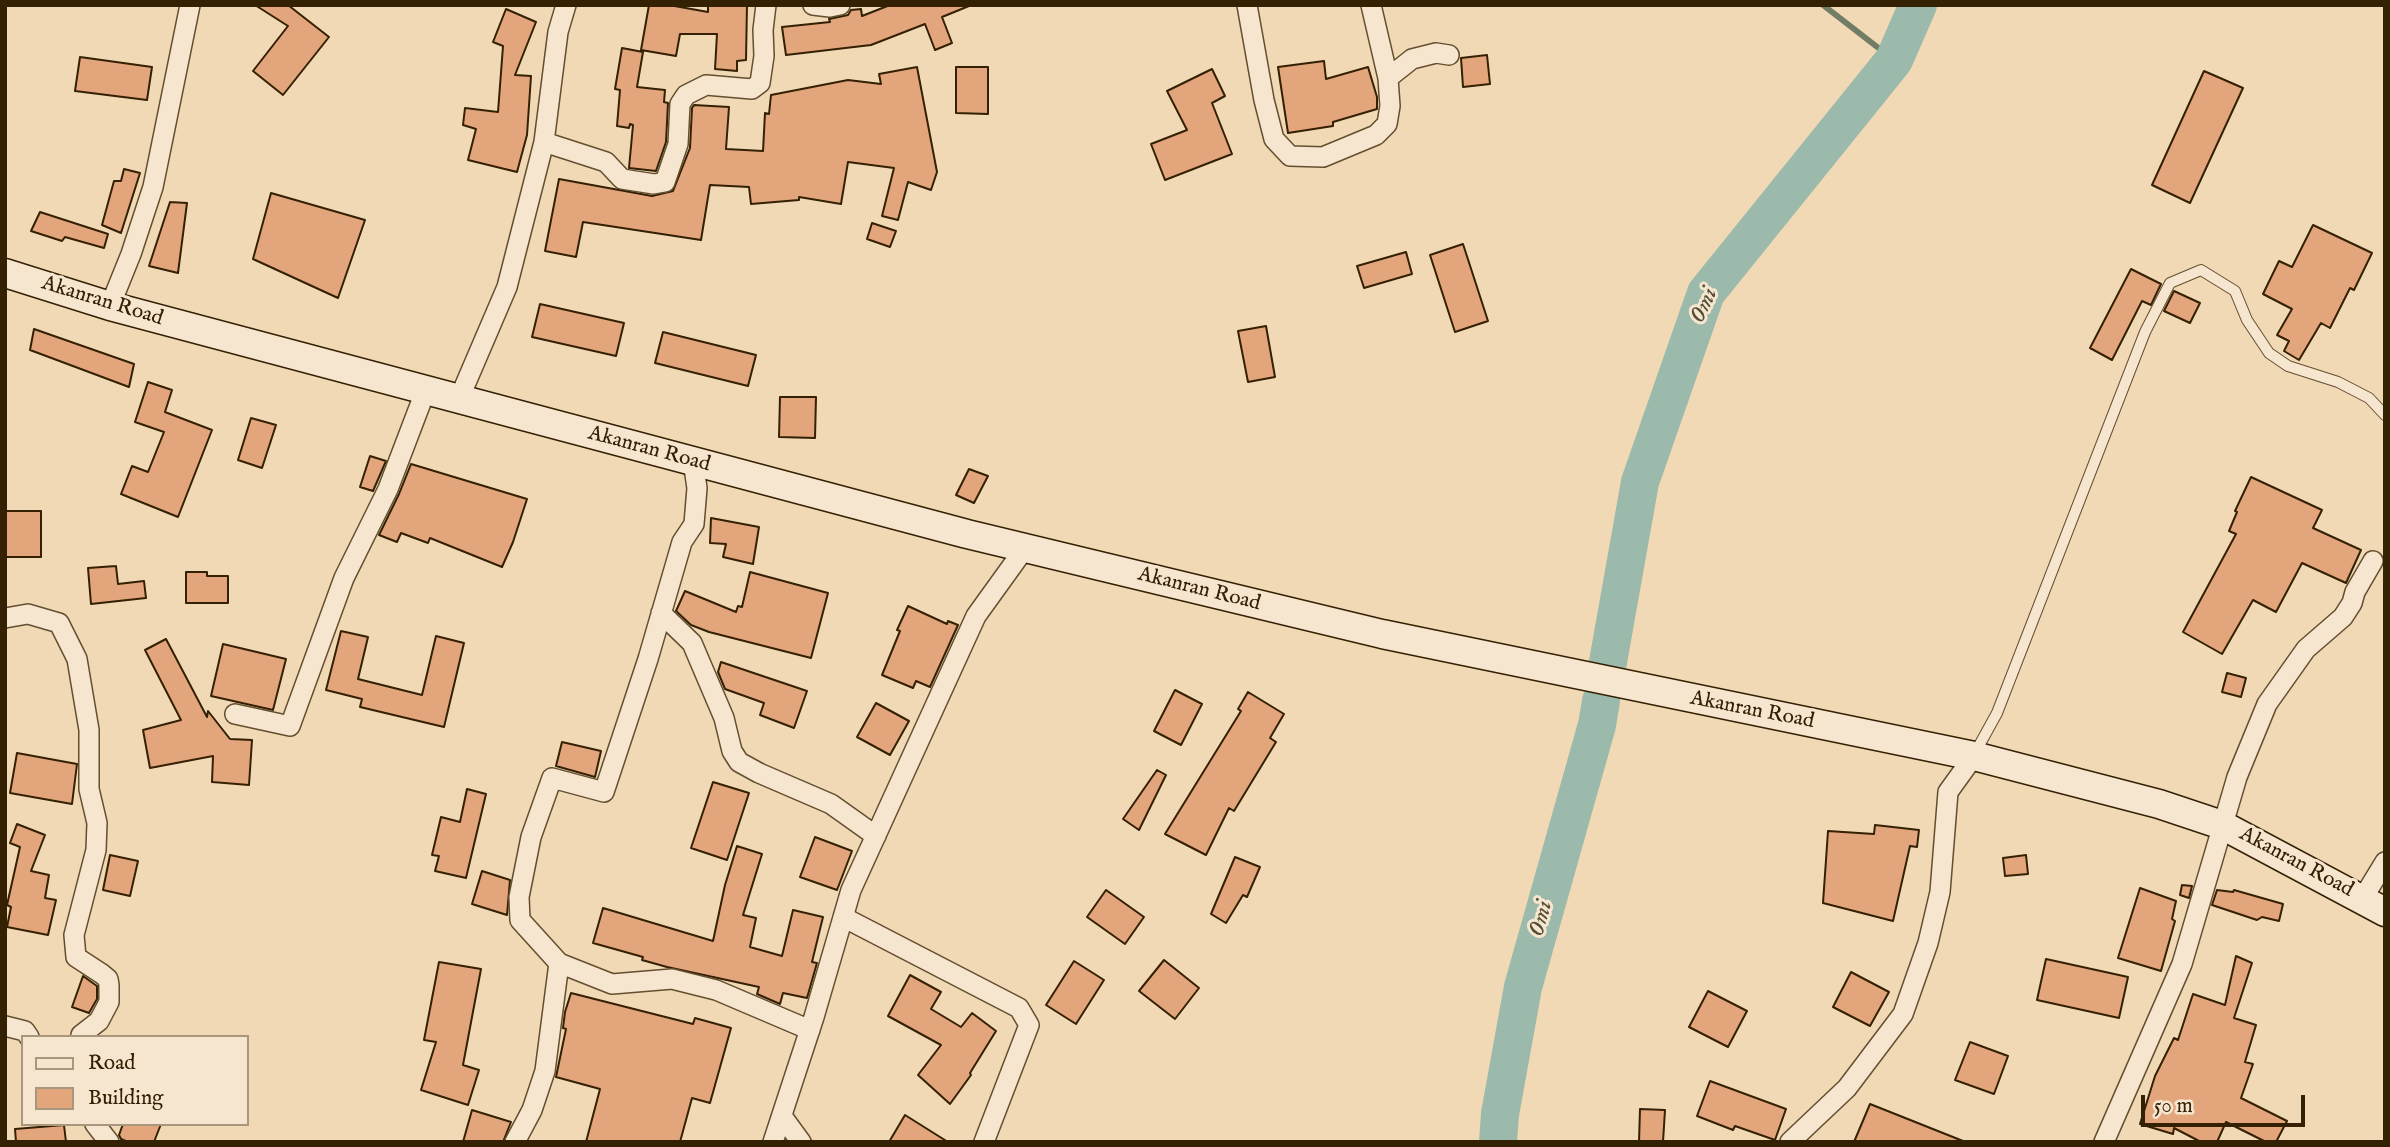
<!DOCTYPE html>
<html>
<head>
<meta charset="utf-8">
<style>
	body { margin:0 }
	#map { position:relative; width:2390px; height:1147px; overflow:hidden; background:#f1d9b5; font-family:"IM FELL English",serif }
	canvas { display:block }
	.frame { position:absolute; inset:0; border:7px solid #342002; pointer-events:none }
	.legend { position:absolute; left:21px; top:1035px; width:228px; height:91px; box-sizing:border-box; background:#f6e6cf; border:2px solid #a8977d; margin:0; padding:9px 12px; list-style:none; font-size:21px; color:#342002 }
	.legend li { display:flex; align-items:center; gap:14px; height:35px }
	.legend b { width:35px; border:2px solid #a8977d }
	.scale { position:absolute; left:2141px; top:1095px; width:164px; height:32px; box-sizing:border-box; border:4px solid #342002; border-top:0; padding-left:9px; font-size:21px; line-height:24px; white-space:nowrap; color:#342002; -webkit-text-stroke:5px #f6e6cf; paint-order:stroke }
</style>
</head>
<body>
<div id="map">
<canvas width="2390" height="1147"></canvas>
<div class="frame"></div>
<ul class="legend">
<li><b style="height:9px;background:#f6e6cf"></b>Road</li>
<li><b style="height:19px;background:#e3a57c"></b>Building</li>
</ul>
<div class="scale">50 m</div>
</div>
<script>
const g = document.querySelector('canvas').getContext('2d');
g.lineJoin = 'round';
function shape(rows) {
  const path = new Path2D();
  for (const r of rows) {
    path.moveTo(r[0], r[1]);
    for (let i = 2; i < r.length; i += 2) path.lineTo(r[i], r[i + 1]);
  }
  return path;
}
function trace(path, color, width, dash) {
  g.strokeStyle = color;
  g.lineWidth = width;
  g.lineCap = dash ? 'butt' : 'round';
  g.setLineDash(dash || []);
  g.stroke(path);
}
function fillPath(path, color) {
  g.fillStyle = color;
  g.fill(path, 'evenodd');
}
function write(font, color, halo, rows, align = 'center') {
  g.font = font + ' "IM FELL English",serif';
  g.lineWidth = 6;
  g.setLineDash([]);
  g.textBaseline = 'middle';
  g.strokeStyle = halo;
  g.fillStyle = color;
  for (const [text, x, y, turn = 0] of rows) {
    g.save();
    g.translate(x, y);
    g.rotate((+turn || 0) * Math.PI / 180);
    g.textAlign = isNaN(turn) ? turn : align;
    if (halo) g.strokeText(text, 0, 0);
    g.fillText(text, 0, 0);
    g.restore();
  }
}
trace(shape([
	[1823,5,1894,60]
]), '#727c67', 6);
trace(shape([
	[1608,662,1640,482,1706,293,1894,60,1918,5],
	[1498,1142,1500,1114,1523,987,1597,725,1601,701]
]), '#9bbaab', 38);
const building = shape([
	[255,5,288,5,329,37,283,95,253,71,288,26,255,5],
	[649,5,669,5,708,12,708,5,747,5,746,60,737,61,737,71,715,69,717,34,680,34,676,56,641,50,649,5],
	[890,5,969,6,942,17,952,43,935,50,925,24,871,45,786,55,782,27,830,22,829,19,848,15,851,10,861,9,862,16,890,5],
	[506,9,536,22,515,75,531,76,527,135,517,172,468,160,476,129,463,125,465,108,498,112,503,46,493,42,506,9],
	[622,48,643,52,637,87,665,90,664,102,668,103,666,142,656,171,629,168,633,125,630,124,629,128,617,126,620,90,615,89,622,48],
	[1487,55,1490,84,1463,87,1461,58,1487,55],
	[80,57,152,67,147,100,75,91,80,57],
	[1324,61,1326,79,1368,67,1377,97,1377,109,1333,122,1333,126,1288,133,1278,67,1324,61],
	[917,67,937,172,931,190,908,182,898,220,882,216,894,168,848,162,841,204,799,197,799,200,751,204,749,187,710,185,701,240,583,222,576,257,545,251,559,179,652,196,673,191,690,148,692,108,694,105,729,107,726,149,763,151,765,113,769,114,771,95,848,80,881,84,879,74,917,67],
	[956,67,988,67,988,114,956,113,956,67],
	[1212,69,1225,96,1212,103,1232,154,1165,180,1151,144,1187,130,1167,91,1212,69],
	[2204,71,2243,88,2190,203,2152,185,2204,71],
	[124,169,140,173,121,233,102,225,114,181,121,181,124,169],
	[271,193,365,220,338,298,253,259,271,193],
	[170,202,187,203,178,273,149,266,170,202],
	[40,212,108,234,104,248,65,237,62,241,31,231,40,212],
	[872,223,896,231,890,247,867,239,872,223],
	[2313,225,2372,253,2354,290,2350,288,2330,328,2321,323,2299,360,2284,351,2289,341,2277,335,2292,309,2263,294,2279,261,2292,267,2313,225],
	[1463,244,1488,321,1455,332,1430,255,1463,244],
	[1406,252,1412,274,1364,288,1357,266,1406,252],
	[2131,269,2161,284,2151,305,2142,301,2112,360,2090,348,2131,269],
	[2174,291,2200,303,2190,323,2164,311,2174,291],
	[540,304,624,323,616,356,532,337,540,304],
	[1266,326,1275,377,1248,382,1238,331,1266,326],
	[34,329,134,364,129,387,30,350,34,329],
	[663,332,756,355,748,386,655,363,663,332],
	[148,382,172,390,165,412,212,430,178,517,121,494,132,466,148,472,164,432,135,422,148,382],
	[780,397,816,397,815,438,779,437,780,397],
	[251,418,276,425,262,468,238,460,251,418],
	[370,456,386,461,373,491,360,487,370,456],
	[411,464,527,499,513,542,502,567,430,538,428,543,401,533,397,542,379,535,399,494,411,464],
	[969,469,988,476,974,503,956,495,969,469],
	[2251,477,2322,510,2313,528,2361,550,2346,583,2302,563,2276,612,2253,600,2222,654,2183,632,2236,534,2229,531,2237,512,2235,511,2251,477],
	[5,511,41,511,41,557,5,557,5,511],
	[711,518,759,527,753,564,723,557,726,544,710,543,711,518],
	[116,566,118,584,144,581,146,598,91,604,88,568,116,566],
	[186,572,207,572,207,576,228,576,228,603,186,603,186,572],
	[750,572,828,593,811,658,709,632,691,625,676,611,685,591,736,612,738,606,742,607,750,572],
	[908,606,947,624,948,621,958,625,930,687,916,681,913,688,882,675,900,631,897,630,908,606],
	[341,631,368,637,358,679,422,695,436,636,464,643,444,727,360,707,362,699,326,690,341,631],
	[166,639,207,717,208,711,230,739,252,740,249,785,212,782,213,756,150,768,143,730,181,720,145,650,166,639],
	[223,644,286,659,273,710,211,696,223,644],
	[721,662,807,691,794,728,760,715,764,703,725,689,718,672,721,662],
	[2227,673,2246,678,2241,697,2222,692,2227,673],
	[1175,690,1202,704,1181,745,1154,731,1175,690],
	[1248,692,1284,714,1270,738,1276,742,1234,811,1229,808,1206,855,1165,834,1241,711,1238,709,1248,692],
	[876,703,909,721,890,755,857,737,876,703],
	[562,742,601,751,595,777,556,766,562,742],
	[17,753,77,764,72,804,10,793,17,753],
	[1157,770,1166,775,1139,830,1123,819,1157,770],
	[713,782,749,793,727,860,691,848,713,782],
	[467,789,486,794,466,878,435,871,439,856,432,855,441,817,460,822,467,789],
	[17,824,45,835,31,871,49,875,45,898,56,900,48,935,7,927,11,907,7,905,20,847,10,843,17,824],
	[1875,825,1919,830,1917,847,1910,846,1893,921,1823,903,1828,831,1874,834,1875,825],
	[815,837,852,851,837,890,800,877,815,837],
	[737,846,762,854,743,915,756,918,750,947,782,956,793,910,823,917,812,962,817,963,807,998,783,993,780,1004,757,994,759,987,667,967,642,960,643,957,593,943,603,908,713,941,725,885,737,846],
	[110,855,138,861,130,896,103,890,110,855],
	[2026,855,2028,874,2005,876,2003,858,2026,855],
	[1235,857,1260,867,1247,897,1243,895,1226,923,1211,914,1235,857],
	[482,871,510,880,507,915,472,904,482,871],
	[2182,885,2192,886,2189,898,2180,895,2182,885],
	[2140,888,2176,901,2172,919,2175,921,2161,971,2118,958,2140,888],
	[1106,890,1144,917,1125,944,1087,917,1106,890],
	[2217,890,2233,892,2234,890,2283,904,2279,921,2262,917,2257,920,2212,905,2217,890],
	[2236,956,2252,963,2234,1018,2256,1025,2245,1062,2253,1064,2241,1098,2287,1121,2276,1142,2266,1142,2226,1122,2217,1142,2201,1142,2174,1128,2173,1134,2140,1124,2155,1076,2174,1038,2178,1040,2193,994,2225,1005,2236,956],
	[2046,959,2128,977,2119,1018,2037,1000,2046,959],
	[1164,960,1199,988,1175,1019,1139,991,1164,960],
	[1074,961,1104,980,1076,1024,1046,1005,1074,961],
	[439,962,481,969,463,1065,479,1070,468,1105,421,1090,436,1042,424,1040,439,962],
	[1851,972,1889,992,1870,1026,1833,1007,1851,972],
	[910,975,941,992,931,1009,961,1027,972,1013,996,1031,970,1073,971,1075,950,1104,918,1075,941,1045,888,1016,910,975],
	[83,976,97,986,97,999,89,1013,72,1007,83,976],
	[1708,991,1747,1011,1728,1047,1689,1027,1708,991],
	[571,993,693,1024,695,1018,731,1028,710,1103,692,1098,680,1142,586,1142,600,1089,556,1077,566,1029,563,1028,565,1012,571,993],
	[1970,1042,2008,1056,1994,1094,1955,1080,1970,1042],
	[1710,1081,1786,1109,1775,1140,1735,1126,1733,1130,1697,1116,1710,1081],
	[1870,1104,1963,1141,1962,1142,1854,1142,1870,1104],
	[1640,1109,1665,1110,1663,1142,1639,1142,1640,1109],
	[472,1110,511,1122,503,1142,463,1142,472,1110],
	[905,1115,948,1142,889,1142,905,1115],
	[123,1124,161,1124,154,1142,128,1142,121,1139,119,1135,123,1124],
	[64,1125,66,1142,16,1142,15,1129,64,1125]
]);
fillPath(building, '#e3a57c');
trace(building, '#342002', 2);
const lane = shape([
	[1975,753,1997,713,2145,332,2170,283,2201,270,2235,291,2247,320,2269,353,2288,366,2338,382,2369,398,2385,415]
]);
const street = shape([
	[813,5,830,7,840,5],
	[1247,5,1264,100,1274,139,1290,156,1323,157,1376,135,1387,124,1390,106,1388,78,1371,5],
	[1388,78,1412,59,1436,53,1449,55],
	[544,142,606,162,622,179,654,184,665,182,678,144,680,104,686,95,706,85,752,89,760,83,764,56,763,30,766,5],
	[110,306,131,254,153,187,190,5],
	[459,399,507,287,544,142,558,32,566,5],
	[693,461,697,488,694,524,682,542,648,659,604,792,552,778,531,837,519,897,520,920,559,963,612,984,672,979,716,990,810,1030],
	[661,613,692,643,724,718,732,751,739,762,759,773,831,804,876,836],
	[5,618,28,614,59,623,77,659,89,730,89,789,97,823,96,850,74,935,76,957,102,974,108,979,109,985,109,1002,99,1021,81,1035],
	[235,714,290,726,344,578,388,489,425,392],
	[2363,898,2385,862],
	[843,917,1019,1008,1029,1025,984,1142],
	[5,1026,25,1031,29,1037],
	[782,1116,801,1142],
	[95,1124,109,1142],
	[515,1142,532,1110,545,1071,559,963],
	[773,1142,814,1017,851,890,976,616,1025,548],
	[1790,1142,1847,1088,1903,1014,1928,943,1940,892,1948,792,1974,756],
	[2104,1142,2182,964,2237,777,2267,704,2306,649,2343,617,2352,603,2355,592,2373,561]
]);
const secondary = shape([
	[5,273,110,306,967,534,1382,634,1974,756,2159,804,2222,825,2385,912]
]);
trace(lane, '#634e2f', 12);
trace(street, '#634e2f', 22);
trace(secondary, '#342002', 31);
trace(lane, '#f6e6cf', 10);
trace(street, '#f6e6cf', 19);
trace(secondary, '#f6e6cf', 28);
write('21px', '#342002', '#f6e6cf', [
	["Akanran Road",102,302,17],
	["Akanran Road",649,450,15],
	["Akanran Road",1199,590,14],
	["Akanran Road",1752,711,11],
	["Akanran Road",2296,863,28]
]);
write('italic 23px', '#534e35', '#f6e6cf', [
	["Omi",1705,306,-65],
	["Omi",1542,919,-75]
]);
</script>
</body>
</html>
